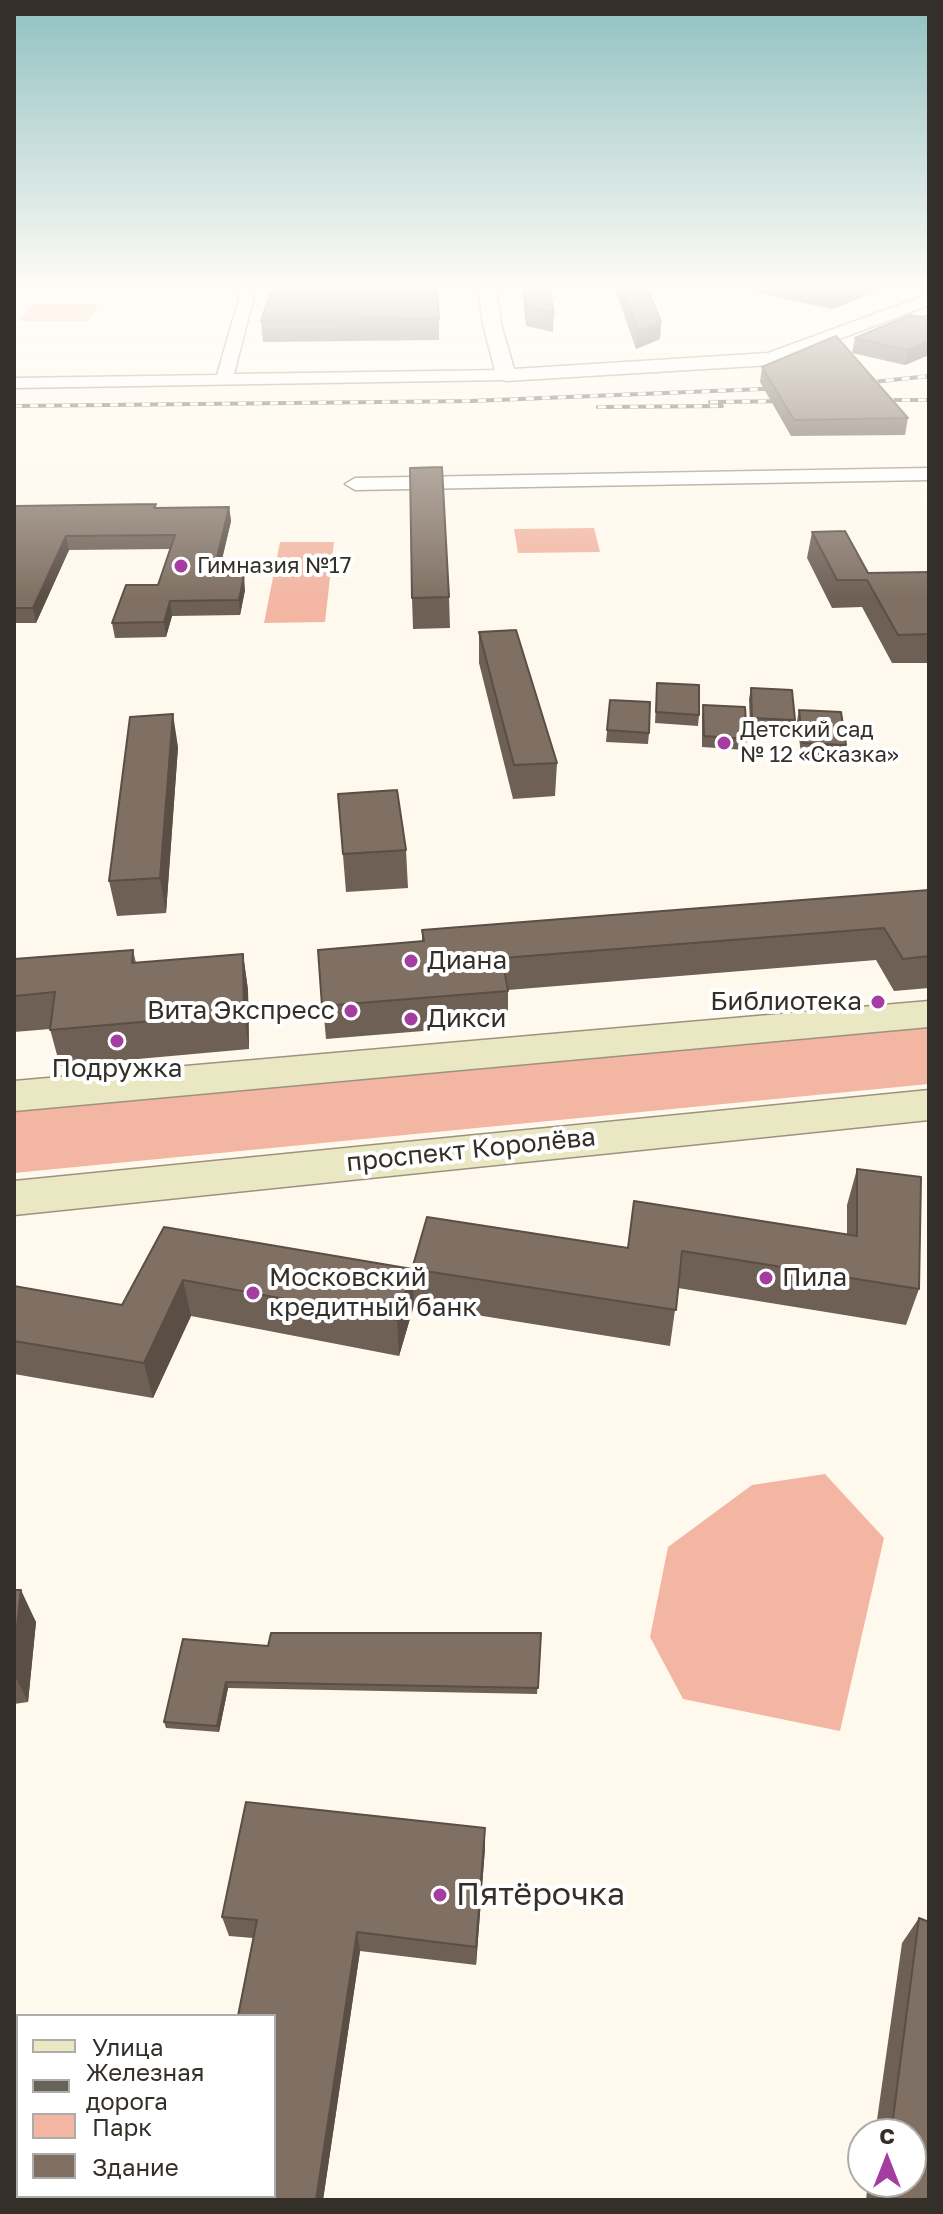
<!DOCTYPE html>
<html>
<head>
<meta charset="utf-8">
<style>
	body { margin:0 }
	#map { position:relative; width:943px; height:2214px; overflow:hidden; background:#fff9ed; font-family:"Golos Text",sans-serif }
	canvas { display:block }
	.frame { position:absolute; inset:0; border:16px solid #343029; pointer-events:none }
	.legend { position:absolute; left:16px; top:2014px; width:260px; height:184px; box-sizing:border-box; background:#fff; border:2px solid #aeaca9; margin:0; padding:10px 14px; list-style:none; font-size:24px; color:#343029 }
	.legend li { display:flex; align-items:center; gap:16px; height:40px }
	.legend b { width:40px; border:2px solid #aeaca9 }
	.north { position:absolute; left:847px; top:2118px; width:80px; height:80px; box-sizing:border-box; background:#fff; border:2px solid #aeaca9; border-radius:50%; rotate:0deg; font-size:22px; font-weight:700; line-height:32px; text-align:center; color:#343029 }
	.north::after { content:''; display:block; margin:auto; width:28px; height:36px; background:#a43da1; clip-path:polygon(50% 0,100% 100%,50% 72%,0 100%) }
</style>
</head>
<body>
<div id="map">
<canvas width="943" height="2214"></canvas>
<div class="frame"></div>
<ul class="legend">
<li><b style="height:10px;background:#eae8c2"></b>Улица</li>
<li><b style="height:10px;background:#67625a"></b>Железная дорога</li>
<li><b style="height:22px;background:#f2b6a3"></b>Парк</li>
<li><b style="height:22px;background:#807063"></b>Здание</li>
</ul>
<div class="north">С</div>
</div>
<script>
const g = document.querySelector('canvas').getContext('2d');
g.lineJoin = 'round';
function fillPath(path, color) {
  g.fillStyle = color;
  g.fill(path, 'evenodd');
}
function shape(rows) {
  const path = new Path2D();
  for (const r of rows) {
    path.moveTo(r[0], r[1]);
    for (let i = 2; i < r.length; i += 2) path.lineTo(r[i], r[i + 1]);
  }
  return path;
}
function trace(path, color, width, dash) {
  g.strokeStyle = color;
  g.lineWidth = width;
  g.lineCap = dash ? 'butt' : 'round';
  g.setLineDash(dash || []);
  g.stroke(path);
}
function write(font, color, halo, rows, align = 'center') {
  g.font = font + ' "Golos Text",sans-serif';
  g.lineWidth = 8;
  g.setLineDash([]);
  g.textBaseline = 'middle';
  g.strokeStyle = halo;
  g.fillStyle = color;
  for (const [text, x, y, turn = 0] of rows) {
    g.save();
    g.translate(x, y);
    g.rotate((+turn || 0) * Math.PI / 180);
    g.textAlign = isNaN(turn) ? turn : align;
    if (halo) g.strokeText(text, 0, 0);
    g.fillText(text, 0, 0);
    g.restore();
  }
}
fillPath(shape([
	[33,304,99,304,88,321,20,321],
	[594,528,600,552,518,553,514,529],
	[280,542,334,542,325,622,264,623],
	[929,1021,929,1084,14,1173,14,1104],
	[825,1474,884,1538,840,1731,683,1699,650,1637,668,1547,752,1485]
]), '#f2b6a3');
const minor = shape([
	[242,288,256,288,234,374,506,370,514,375,506,380,14,388,14,378,217,375,242,288],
	[929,468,929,480,355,490,345,484,355,478,929,468]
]);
const tertiary = shape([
	[478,288,496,288,501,324,514,369,768,353,929,294,929,305,771,365,506,381,496,375,483,324,478,288]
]);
const secondary = shape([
	[929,1001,929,1027,14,1111,14,1081,929,1001],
	[929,1090,929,1120,14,1215,14,1181,929,1090]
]);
trace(minor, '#9c9281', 3);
trace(tertiary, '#9c9281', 3);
trace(secondary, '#9c9281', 3);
fillPath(minor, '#fff');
fillPath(tertiary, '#fff');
fillPath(secondary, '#eae8c2');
const rail = shape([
	[854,384,929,376],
	[870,400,929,400],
	[710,402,794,401],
	[14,406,471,401,786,388],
	[598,407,722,406]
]);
trace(rail, '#67625a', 4);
trace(rail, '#fff', 3, [8]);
fillPath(shape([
	[522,288,549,288,554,313,553,332,526,326],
	[615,288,647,288,661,322,660,339,636,349],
	[752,288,885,288,832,309,757,293],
	[929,315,929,355,905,365,852,353,855,338],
	[439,319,439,340,263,342,261,321],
	[762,367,908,418,905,435,791,436,760,382],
	[156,504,156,508,229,507,231,521,218,575,245,590,240,615,172,616,166,637,115,638,112,623,158,585,170,549,69,550,36,623,14,623,14,506],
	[812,532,868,573,929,572,929,663,892,663,862,607,832,608,807,558],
	[449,597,450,628,413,629,412,598],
	[479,632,557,763,555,796,513,799,479,663],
	[657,683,699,715,698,726,655,723],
	[751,688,795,720,793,732,750,729,749,699],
	[610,700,649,733,648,744,606,742],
	[703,705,747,739,745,750,702,747,702,716],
	[799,710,846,745,844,757,801,754,797,721],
	[178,747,166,913,117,916,109,881],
	[338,794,406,850,408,888,346,892],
	[929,890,929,988,894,991,876,960,508,990,508,1024,326,1039,318,950,422,942,422,930],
	[133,950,136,963,243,954,248,990,249,1049,60,1066,50,1029,14,1032,14,959],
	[857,1169,919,1289,906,1325,678,1288,670,1346,414,1305,399,1356,191,1316,153,1398,14,1374,14,1286,122,1305,164,1227,412,1269,628,1248,847,1234,847,1205],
	[14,1590,36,1622,28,1702,14,1704],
	[541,1633,537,1694,228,1688,219,1732,166,1728,164,1722,268,1646],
	[485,1828,485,1848,476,1965,360,1951,323,2200,201,2200,253,1938,229,1936,222,1917],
	[919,1918,929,2200,866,2200,868,2182,911,2182,911,2134,875,2134,902,1943]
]), '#6e6055');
fillPath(shape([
	[854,288,885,288,832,309,834,296],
	[661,322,660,339,636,349,638,331],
	[929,341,929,355,905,365,908,350],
	[229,507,231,521,215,590,213,575],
	[66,536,69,550,36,623,33,608],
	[244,575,245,590,240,615,239,600],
	[170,601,172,616,166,637,164,622],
	[173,714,178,747,166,913,160,878],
	[243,954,248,990,249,1049,244,1013],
	[412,1269,414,1305,399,1356,397,1320],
	[183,1280,191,1316,153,1398,144,1363],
	[21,1590,36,1622,28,1702,14,1674,14,1653],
	[226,1682,228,1688,219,1732,217,1726],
	[485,1828,485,1848,476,1965,476,1947],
	[357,1932,360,1951,323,2200,316,2200]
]), '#5a4e45');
const building = shape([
	[272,288,437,288,439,319,261,321,272,288],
	[524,288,549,288,554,313,527,307,524,288],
	[622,288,647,288,661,322,638,331,622,288],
	[797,288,854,288,834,296,797,288],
	[910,315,923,317,929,315,929,341,908,350,855,338,910,315],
	[836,336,908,418,794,420,762,367,836,336],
	[442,467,449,597,412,598,410,468,442,467],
	[156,504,154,508,229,507,213,575,244,575,239,600,170,601,164,622,112,623,126,585,158,585,175,535,66,536,33,608,14,608,14,506,156,504],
	[845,531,868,573,929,572,929,634,898,635,867,580,837,580,812,532,845,531],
	[516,630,557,763,514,765,479,632,516,630],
	[657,683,699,685,699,715,656,712,657,683],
	[751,688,792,690,795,720,752,718,751,688],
	[610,700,650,702,649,733,607,730,610,700],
	[703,705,745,707,747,739,704,736,703,705],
	[799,710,841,712,846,745,803,743,799,710],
	[173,714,160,878,109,881,130,717,173,714],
	[397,790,406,850,343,854,338,794,397,790],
	[929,890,929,956,903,959,884,928,502,958,508,991,322,1006,318,950,424,941,422,930,929,890],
	[133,950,132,963,243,954,244,1013,50,1030,55,992,14,996,14,959,133,950],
	[857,1169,921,1177,919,1289,682,1251,676,1310,412,1269,427,1217,628,1248,634,1201,857,1236,857,1169],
	[164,1227,412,1269,397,1320,183,1280,144,1363,14,1341,14,1286,122,1305,164,1227],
	[14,1590,21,1590,14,1653,14,1590],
	[271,1633,541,1633,538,1688,226,1682,217,1726,164,1722,183,1639,268,1646,271,1633],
	[246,1802,485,1828,476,1947,357,1932,316,2200,201,2200,202,2196,274,2196,274,2016,238,2016,257,1920,222,1917,246,1802],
	[919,1918,929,1922,929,2200,882,2200,884,2182,911,2182,911,2134,891,2134,919,1918]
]);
fillPath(building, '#807063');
trace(building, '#5a4e45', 2);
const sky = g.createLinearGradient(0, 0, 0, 598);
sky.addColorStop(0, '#90c0c1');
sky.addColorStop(0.48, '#fffcf7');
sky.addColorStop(1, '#fffcf700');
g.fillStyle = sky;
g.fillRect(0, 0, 943, 598);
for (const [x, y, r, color] of [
	[181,566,8,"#a43da1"],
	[724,743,8,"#a43da1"],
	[411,961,8,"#a43da1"],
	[878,1002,8,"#a43da1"],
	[351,1011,8,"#a43da1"],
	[411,1019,8,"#a43da1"],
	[117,1041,8,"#a43da1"],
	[766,1278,8,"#a43da1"],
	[253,1293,8,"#a43da1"],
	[440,1895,8,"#a43da1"]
]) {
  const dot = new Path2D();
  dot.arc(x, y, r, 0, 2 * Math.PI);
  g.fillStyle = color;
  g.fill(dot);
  trace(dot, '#fff', 3);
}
write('22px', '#343029', '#fff', [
	["Гимназия №17",197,566],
	["Детский сад",740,730],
	["№ 12 «Сказка»",740,755]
], 'left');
write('26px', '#343029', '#fff', [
	["Диана",427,961],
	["Библиотека",862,1002,"right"],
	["Вита Экспресс",335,1011,"right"],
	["Дикси",427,1019],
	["Подружка",117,1069,"center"],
	["Московский",269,1278],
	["кредитный банк",269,1308],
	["Пила",782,1278]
], 'left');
write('26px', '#343029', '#fff', [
	["проспект Королёва",471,1150,-6]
]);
write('32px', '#343029', '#fff', [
	["Пятёрочка",456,1895]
], 'left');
</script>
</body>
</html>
